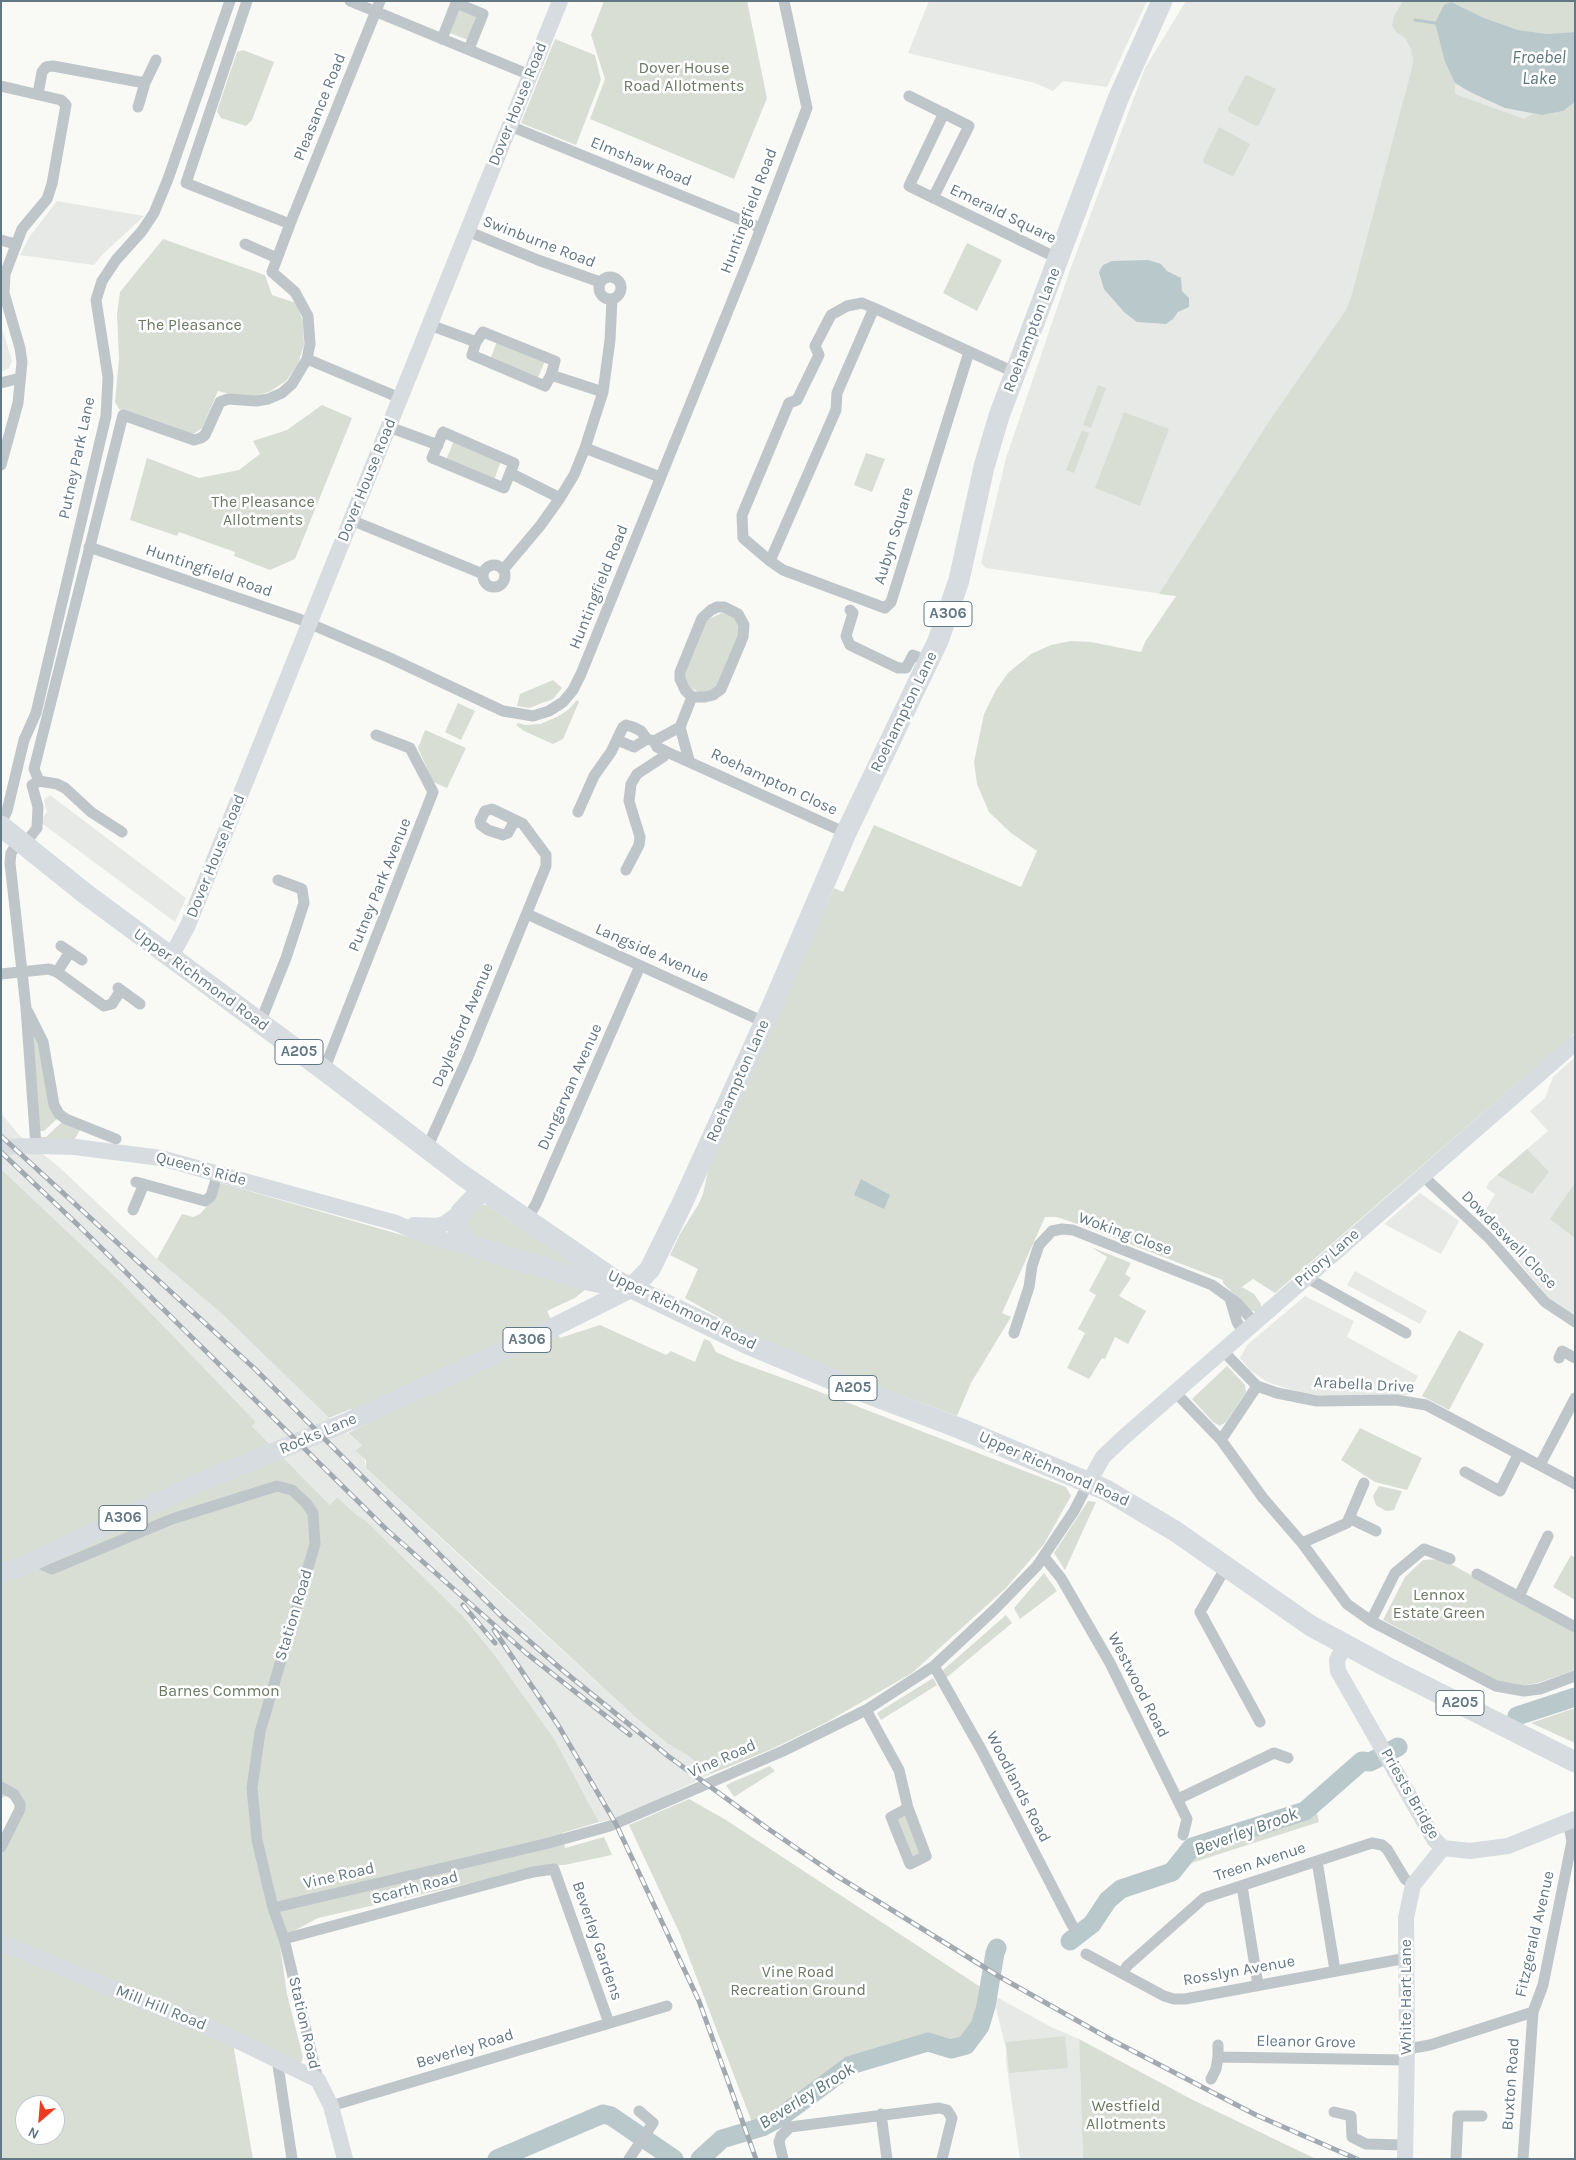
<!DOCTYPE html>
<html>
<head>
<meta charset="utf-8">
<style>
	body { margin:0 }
	#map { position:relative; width:1576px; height:2160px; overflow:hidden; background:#f9f9f6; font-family:Karla,sans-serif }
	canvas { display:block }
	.frame { position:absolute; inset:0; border:2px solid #627884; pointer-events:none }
	.north { position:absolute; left:15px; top:2095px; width:50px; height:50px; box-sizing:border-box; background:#fff; border:1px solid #c0c9ce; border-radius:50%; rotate:207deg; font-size:14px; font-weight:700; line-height:20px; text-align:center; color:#627884 }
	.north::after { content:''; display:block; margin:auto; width:18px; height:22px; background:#f03a20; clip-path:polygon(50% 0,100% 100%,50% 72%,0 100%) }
</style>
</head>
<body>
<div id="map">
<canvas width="1576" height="2160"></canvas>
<div class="frame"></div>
<div class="north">N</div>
</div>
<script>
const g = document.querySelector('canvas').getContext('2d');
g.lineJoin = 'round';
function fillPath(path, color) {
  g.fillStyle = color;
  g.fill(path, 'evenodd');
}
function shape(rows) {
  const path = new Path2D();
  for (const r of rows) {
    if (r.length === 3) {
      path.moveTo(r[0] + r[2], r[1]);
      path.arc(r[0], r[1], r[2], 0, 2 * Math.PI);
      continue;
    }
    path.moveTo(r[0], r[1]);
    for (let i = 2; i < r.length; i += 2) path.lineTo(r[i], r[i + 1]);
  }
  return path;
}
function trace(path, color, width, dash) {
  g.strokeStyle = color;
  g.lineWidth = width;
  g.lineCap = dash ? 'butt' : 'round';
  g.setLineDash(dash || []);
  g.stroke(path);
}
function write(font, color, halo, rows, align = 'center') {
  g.font = font + ' Karla,sans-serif';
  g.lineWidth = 5;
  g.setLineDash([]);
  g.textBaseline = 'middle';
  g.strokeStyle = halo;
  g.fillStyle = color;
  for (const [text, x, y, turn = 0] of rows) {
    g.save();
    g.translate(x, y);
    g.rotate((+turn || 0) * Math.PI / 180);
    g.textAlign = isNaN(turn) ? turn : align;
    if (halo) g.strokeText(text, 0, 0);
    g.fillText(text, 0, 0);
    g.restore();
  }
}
fillPath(shape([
	[929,1,1147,1,1107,87,1063,81,1053,91,1035,83,908,53],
	[1186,1,1575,1,1575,141,1176,596,986,568,981,563,1006,458,1070,270,1145,68],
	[57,201,144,216,101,256,94,265,20,255,30,236],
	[1,325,12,361,9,368,1,372],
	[50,795,186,898,175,922,40,822,47,812,44,800],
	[1575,1057,1575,1315,1549,1298,1496,1234,1480,1220,1495,1194,1486,1188,1489,1182,1548,1131,1530,1111,1545,1098,1553,1077],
	[1,1113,19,1135,59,1167,157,1259,220,1312,329,1418,362,1445,366,1468,493,1587,634,1716,668,1744,687,1755,711,1774,619,1818,599,1822,555,1740,496,1657,463,1616,365,1520,358,1516,337,1497,330,1505,252,1426,256,1422,122,1283,1,1169],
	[1420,1193,1459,1221,1441,1254,1384,1224],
	[1355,1271,1427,1311,1420,1324,1347,1285],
	[1305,1296,1354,1321,1347,1337,1418,1376,1408,1395,1336,1397,1301,1393,1267,1382,1250,1370,1240,1358,1247,1345],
	[993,1995,1051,2027,1079,2039,1083,2159,1020,2159,1006,2061,1006,2049]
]), '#e7e9e7');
fillPath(shape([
	[604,1,747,1,767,98,734,179,590,119,605,79,591,35],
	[1403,1,1575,1,1575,32,1547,34,1518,30,1484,18,1451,2,1435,23,1445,62,1455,83,1455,94,1524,119,1533,114,1542,115,1563,111,1575,102,1575,1033,1275,1293,1253,1279,1242,1287,1254,1294,1261,1304,1261,1309,1256,1312,1250,1310,1223,1283,1223,1280,1083,1226,1057,1217,1045,1217,1002,1313,1011,1317,971,1383,957,1416,850,1376,745,1332,685,1298,698,1269,670,1255,680,1234,698,1205,703,1194,708,1171,834,888,843,892,874,825,1021,887,1037,851,1011,833,989,812,977,784,974,762,984,714,996,690,1008,673,1031,654,1051,645,1071,641,1091,642,1141,652,1145,642,1176,596,1159,594,1268,423,1346,310,1351,297,1412,68,1413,59,1411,49,1405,38,1396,32,1392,25,1395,14],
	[459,9,476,16,468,40,450,33],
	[555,39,595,55,601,80,576,145,521,123],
	[243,50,274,62,252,120,246,126,221,118,217,111,237,52],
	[1247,75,1276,89,1259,125,1256,126,1229,112,1228,109,1245,76],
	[1219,127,1250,144,1234,175,1232,176,1204,163,1203,160],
	[163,239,265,275,272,295,296,303,303,321,304,345,298,364,286,381,269,392,254,396,237,396,218,391,202,428,192,435,119,409,115,402,119,359,117,314,120,292],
	[967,243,1002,260,977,311,943,293],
	[497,341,545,361,537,380,490,360],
	[1098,385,1106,388,1091,428,1083,425],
	[322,405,352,418,295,559,270,570,234,556,235,552,179,532,177,536,130,520,147,458,199,478,239,470,260,454,253,441,287,430],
	[1124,412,1169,429,1140,506,1095,488],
	[1082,430,1089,433,1074,473,1066,470],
	[454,441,501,461,494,480,446,460],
	[866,453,885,459,872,492,854,485],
	[722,613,728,614,735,619,740,627,739,635,719,683,710,691,701,693,690,688,687,684,685,677,686,670,706,620],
	[553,680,562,688,553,699,529,708,517,706,520,694],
	[577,700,579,702,563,739,553,744,524,731,516,725,518,723,525,725,540,724,557,717,568,710],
	[458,703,475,711,461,740,445,732],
	[425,730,466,748,447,788,433,782,418,748],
	[32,1024,59,1117,44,1131,39,1131],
	[63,1121,81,1128,72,1144,40,1143,40,1137,46,1137],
	[1527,1149,1549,1172,1532,1194,1497,1175],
	[1,1169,122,1283,256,1422,252,1426,330,1505,337,1497,358,1516,365,1520,463,1616,496,1657,555,1740,599,1822,562,1833,565,1848,604,1837,612,1855,564,1865,550,1865,318,1918,279,1939,287,1994,303,2057,301,2063,296,2063,238,2035,234,2049,253,2159,1,2159,1,1835,16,1807,11,1799,6,1796,1,1798],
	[25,2105,55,2105,55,2135,25,2135],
	[221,1183,583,1287,586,1289,575,1298,547,1311,560,1338,600,1325,666,1355,671,1351,695,1362,704,1339,710,1341,716,1352,736,1361,802,1385,1066,1487,1071,1496,1044,1544,1006,1588,912,1673,827,1722,772,1749,711,1774,687,1755,668,1744,634,1716,366,1468,366,1460,356,1451,362,1445,348,1433,366,1424,351,1409,329,1418,220,1312,157,1259,182,1214,193,1217,200,1214,215,1197],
	[1575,1183,1575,1238,1550,1219],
	[480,1204,487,1205,579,1268,468,1238,468,1214],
	[1091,1247,1131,1263,1125,1274,1131,1278,1119,1296,1146,1311,1128,1344,1115,1337,1105,1359,1102,1358,1089,1379,1067,1368,1085,1333,1078,1329,1096,1295,1089,1291,1107,1257],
	[1459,1330,1484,1344,1449,1410,1422,1396],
	[1227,1366,1245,1385,1246,1392,1226,1422,1220,1426,1213,1422,1192,1399],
	[1360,1428,1422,1458,1407,1490,1375,1482,1341,1460],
	[1379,1486,1402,1491,1394,1510,1386,1511,1376,1505,1373,1496],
	[1088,1501,1096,1502,1065,1570,1054,1553],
	[1571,1555,1575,1558,1575,1600,1553,1587],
	[1442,1559,1575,1633,1575,1670,1538,1683,1513,1687,1497,1681,1383,1620,1405,1577,1423,1560],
	[1044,1573,1057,1591,1020,1619,1014,1608],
	[1006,1615,1012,1623,946,1678,942,1671],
	[933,1678,937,1685,881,1720,877,1713],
	[1575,1708,1575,1743,1531,1723],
	[770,1766,775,1771,734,1797,726,1785],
	[689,1799,726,1820,985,1990,981,2012,969,2034,960,2041,953,2043,933,2036,920,2038,904,2045,864,2054,848,2061,777,2113,759,2124,753,2125,680,1934,629,1825],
	[1316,1810,1319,1822,1182,1866,1194,1849],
	[906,1814,921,1853,912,1857,896,1819],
	[1065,2036,1068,2068,1009,2073,1006,2042],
	[1079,2039,1191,2099,1316,2159,1083,2159]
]), '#d9ded5');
fillPath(shape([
	[1451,2,1484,18,1518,30,1547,34,1575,32,1575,102,1563,111,1542,115,1505,108,1470,92,1455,83,1445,62,1435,23,1444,5],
	[1148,260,1161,264,1167,271,1181,278,1182,291,1189,298,1189,307,1178,312,1173,319,1166,324,1137,322,1124,312,1104,289,1099,272,1103,265,1112,261],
	[861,1179,890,1195,884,1209,854,1195]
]), '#b8c8cb');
trace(shape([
	[1415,20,1435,23],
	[1358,1775,1370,1762],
	[964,2052,966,2045]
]), '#b8c8cb', 3);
trace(shape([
	[1517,1716,1575,1697],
	[1392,1750,1398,1747],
	[1070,1941,1092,1924,1108,1900,1121,1889,1172,1872,1192,1847,1305,1811,1362,1761,1370,1762,1378,1758],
	[497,2159,603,2114,611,2116,674,2159],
	[700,2159,722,2139,762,2127,779,2118,851,2065,928,2042,951,2049,966,2045,980,2026,986,2006,995,1953,997,1948]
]), '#b8c8cb', 19);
trace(shape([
	[247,1,186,183,290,224,272,272,295,292,308,316,310,344,307,359,400,398],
	[350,1,530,75],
	[442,39,456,3,483,14,469,49],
	[145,83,156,60],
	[1,86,61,100,66,105,52,184,47,199,22,229,5,274,4,293,20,348,22,362,18,403,1,465],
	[38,94,42,72,46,67,53,66,145,83,138,107],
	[909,96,969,126,933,198],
	[944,113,909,186,1059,259],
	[510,126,761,228],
	[290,224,380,1],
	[467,231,538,260,600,282],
	[1,240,15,244],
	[245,244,277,258],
	[610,288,11],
	[612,299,610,340,603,392,585,448,660,477],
	[862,303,874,308,837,393,836,410,770,561,743,538,742,515,789,403,797,400,819,355,815,346,831,315,847,306,862,303],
	[874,308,1016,373],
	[430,325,476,342],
	[483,332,555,361,551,375,545,386,472,355,476,342,483,332],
	[551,375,603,392],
	[1,383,20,378],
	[389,427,438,445],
	[443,432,514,463,504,488,432,458,443,432],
	[510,473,560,498],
	[351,520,483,574],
	[89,547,299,619,390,658,503,711,533,716,549,711,563,702,573,690,581,674,749,259,807,108,784,1],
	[770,561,783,570,885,608,891,602,969,352],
	[494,576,11],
	[503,570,540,526,560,498,574,475,585,448],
	[717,607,724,607,738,614,744,625,743,637,721,689,713,695,705,697,692,697,685,690,680,679,680,672,702,618,711,610,717,607],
	[850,610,853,613,846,636,850,645,898,668,906,668,913,655,929,662],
	[680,727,689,760],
	[617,740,634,747,647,739],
	[654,741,657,747,667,752,846,833],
	[654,741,680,727,692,697],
	[39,781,34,769,123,415,194,440,201,438,205,435,220,402,228,399,256,401,268,399,282,393,292,384,307,359],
	[39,781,57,784,65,788,91,812,122,832],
	[578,812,594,776,611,752,623,727,626,725,633,727,641,731,647,739,654,741],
	[1,823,7,811,24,740,36,713,106,416,108,377,96,300,102,281,116,260,142,231,154,213,168,179,230,1],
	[19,841,11,853,10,863,26,1008,36,1146],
	[24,845,37,828,38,807,32,785,39,781],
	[626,870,639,845,640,837,629,801,631,784,637,774,663,757,667,752],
	[527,914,764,1022],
	[61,946,82,960],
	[57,972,70,952],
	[1,974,49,969,57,972,104,1006,112,1004,121,990],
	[118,988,140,1004],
	[28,1012,43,1042,54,1105,59,1114,66,1119,116,1139],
	[260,1023,286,958,304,903,302,889,278,880],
	[324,1070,433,792,410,748,376,735],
	[427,1148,468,1057,546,866,546,855,523,824,515,820,492,809,485,811,480,821,481,825,488,830,503,835,508,833,515,820],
	[1423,1176,1489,1238,1545,1302,1575,1322],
	[136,1182,205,1201,211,1196,218,1173],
	[133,1210,144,1184],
	[527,1219,536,1204,640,966],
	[1307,1275,1311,1280,1406,1333],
	[1230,1299,1237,1322,1244,1332],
	[1014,1333,1029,1287,1032,1266,1039,1245,1052,1231,1062,1229,1073,1230,1212,1285,1237,1303,1255,1323],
	[1223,1351,1257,1386,1277,1393,1317,1401,1396,1400,1426,1405,1575,1484],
	[1559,1358,1562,1351,1575,1358],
	[1175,1392,1221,1440,1263,1498,1302,1543,1347,1604,1371,1621,1496,1686,1524,1691,1540,1689,1575,1676],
	[1221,1440,1257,1386],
	[1540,1465,1575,1398],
	[1465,1472,1500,1491,1518,1455],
	[1349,1518,1376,1531],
	[1302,1543,1347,1523,1364,1483],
	[1044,1557,1061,1578,1110,1663,1187,1819,1183,1835],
	[34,1561,52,1569,172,1519,277,1486,292,1490,306,1503,313,1513,315,1544,260,1732,252,1788,257,1840,273,1908,284,1939,318,2080],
	[1226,1567,1200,1612,1260,1722],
	[1477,1574,1575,1627],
	[1519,1596,1548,1536],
	[1371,1621,1395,1573,1424,1549,1450,1559],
	[934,1666,982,1751,1072,1925],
	[866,1710,899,1770,908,1808,891,1817,910,1864,926,1856,908,1808],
	[1,1787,14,1794,20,1804,20,1809,1,1847],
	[1178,1799,1274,1753,1288,1758],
	[1317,1861,1335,1970],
	[1242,1886,1258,1985],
	[273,1908,549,1843,610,1826,783,1751,866,1710,934,1666,995,1609,1037,1566,1074,1511,1089,1482],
	[284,1939,533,1872,554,1869,609,2023],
	[1086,1954,1164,1996,1174,1999,1185,1999,1407,1958],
	[1123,1973,1127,1966,1204,1898,1372,1843,1382,1845,1387,1849,1405,1879,1413,1885],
	[1218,2045,1218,2057,1406,2060],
	[1407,2049,1430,2045,1533,2012,1543,1985,1572,1841,1568,1822],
	[277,2059,292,2159],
	[1211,2079,1216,2069,1218,2057],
	[331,2106,667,2006],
	[1334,2112,1351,2116,1352,2137,1366,2144,1405,2145],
	[881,2114,887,2159],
	[629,2159,653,2123,639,2111],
	[783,2159,779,2142,781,2136,790,2127,939,2108,947,2110,952,2118,942,2159],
	[1456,2159,1458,2116,1482,2116],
	[1523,2159,1533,2012]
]), '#bfc6c9', 11);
trace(shape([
	[171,957,188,925,560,1],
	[1,1147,36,1146,75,1147,161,1158,396,1223,414,1231,458,1244,471,1246],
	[414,1225,437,1226,444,1224,461,1212],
	[1089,1482,1103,1457,1124,1437,1575,1043],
	[1345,1645,1337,1660,1338,1671,1434,1839,1443,1848,1470,1851,1508,1846,1575,1819],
	[1,1943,224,2034,318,2080,331,2106,345,2159],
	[1405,2159,1407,2049,1406,1918,1413,1885,1443,1848]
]), '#d6dcdf', 16);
trace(shape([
	[1,1574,34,1561,191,1486,352,1420,540,1334,632,1288]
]), '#d6dcdf', 19);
trace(shape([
	[1,826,87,895,324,1070,462,1175,613,1279,748,1344,848,1386,959,1428,1106,1490,1175,1531,1311,1626,1387,1667,1575,1762],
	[483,1189,461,1212,457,1221,459,1233,471,1246,579,1278,620,1287],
	[632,1288,650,1269,680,1208,773,1004,846,833,938,641,959,580,984,467,999,416,1118,99,1162,1]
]), '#d6dcdf', 21);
const rail = shape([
	[1,1136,255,1369,503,1618,561,1669,668,1756,767,1828,837,1876,1000,1977,1108,2038,1256,2115,1357,2159],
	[1,1152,79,1226,387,1530,526,1653,630,1735],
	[463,1605,495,1643],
	[494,1630,558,1725,616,1824,699,2001,756,2159]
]);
trace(rail, '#a1aab0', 5);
trace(rail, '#fff', 3, [9]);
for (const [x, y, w] of [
	[948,614,48],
	[299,1052,48],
	[527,1340,48],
	[853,1388,48],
	[123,1518,48],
	[1460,1703,48]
]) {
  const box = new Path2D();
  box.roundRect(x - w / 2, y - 12.5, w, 25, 4);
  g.fillStyle = '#fff';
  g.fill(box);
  trace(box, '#627884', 1);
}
write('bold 15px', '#627884', null, [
	["A306",948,614],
	["A205",299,1052],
	["A306",527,1340],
	["A205",853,1388],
	["A306",123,1518],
	["A205",1460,1703]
]);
write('16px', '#697a61', '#fff', [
	["Dover House",684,68],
	["Road Allotments",684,86],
	["The Pleasance",190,325],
	["The Pleasance",263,502],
	["Allotments",263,520],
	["Lennox",1439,1595],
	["Estate Green",1439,1613],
	["Barnes Common",219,1691],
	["Vine Road",798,1972],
	["Recreation Ground",798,1990],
	["Westfield",1126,2106],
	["Allotments",1126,2124]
]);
write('16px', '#627884', '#fff', [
	["Dover House Road",518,104,-68],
	["Pleasance Road",320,107,-68],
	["Elmshaw Road",641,162,22],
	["Huntingfield Road",749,211,-69],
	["Emerald Square",1003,214,26],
	["Swinburne Road",539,242,21],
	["Roehampton Lane",1032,330,-69],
	["Putney Park Lane",77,458,-78],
	["Dover House Road",367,480,-68],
	["Aubyn Square",894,536,-73],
	["Huntingfield Road",209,571,19],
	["Huntingfield Road",599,587,-68],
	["Roehampton Lane",904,712,-64],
	["Roehampton Close",774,782,25],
	["Dover House Road",216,856,-68],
	["Putney Park Avenue",380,885,-68],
	["Langside Avenue",652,953,24],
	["Upper Richmond Road",201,980,36],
	["Daylesford Avenue",463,1025,-67],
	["Roehampton Lane",738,1081,-66],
	["Dungarvan Avenue",570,1087,-66],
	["Queen's Ride",201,1169,15],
	["Woking Close",1125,1234,20],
	["Dowdeswell Close",1509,1240,46],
	["Priory Lane",1327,1258,-41],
	["Upper Richmond Road",682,1310,26],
	["Arabella Drive",1364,1385,3],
	["Rocks Lane",318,1434,-23],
	["Upper Richmond Road",1054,1469,24],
	["Station Road",294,1615,-73],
	["Westwood Road",1138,1685,63],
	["Vine Road",722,1759,-24],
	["Woodlands Road",1018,1787,63],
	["Priests Bridge",1410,1794,60],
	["Treen Avenue",1260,1862,-18],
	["Vine Road",339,1876,-13],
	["Scarth Road",415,1888,-15],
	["Fitzgerald Avenue",1535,1934,-77],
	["Beverley Gardens",597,1941,71],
	["Rosslyn Avenue",1239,1971,-10],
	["White Hart Lane",1406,1997,-90],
	["Mill Hill Road",161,2008,22],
	["Station Road",304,2023,77],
	["Eleanor Grove",1306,2042,1],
	["Beverley Road",465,2049,-17],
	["Buxton Road",1511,2084,-86]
]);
write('italic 18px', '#5d787d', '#fff', [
	["Froebel",1539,58],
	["Lake",1539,79],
	["Beverley Brook",1246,1832,-20],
	["Beverley Brook",807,2096,-32]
]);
</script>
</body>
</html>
